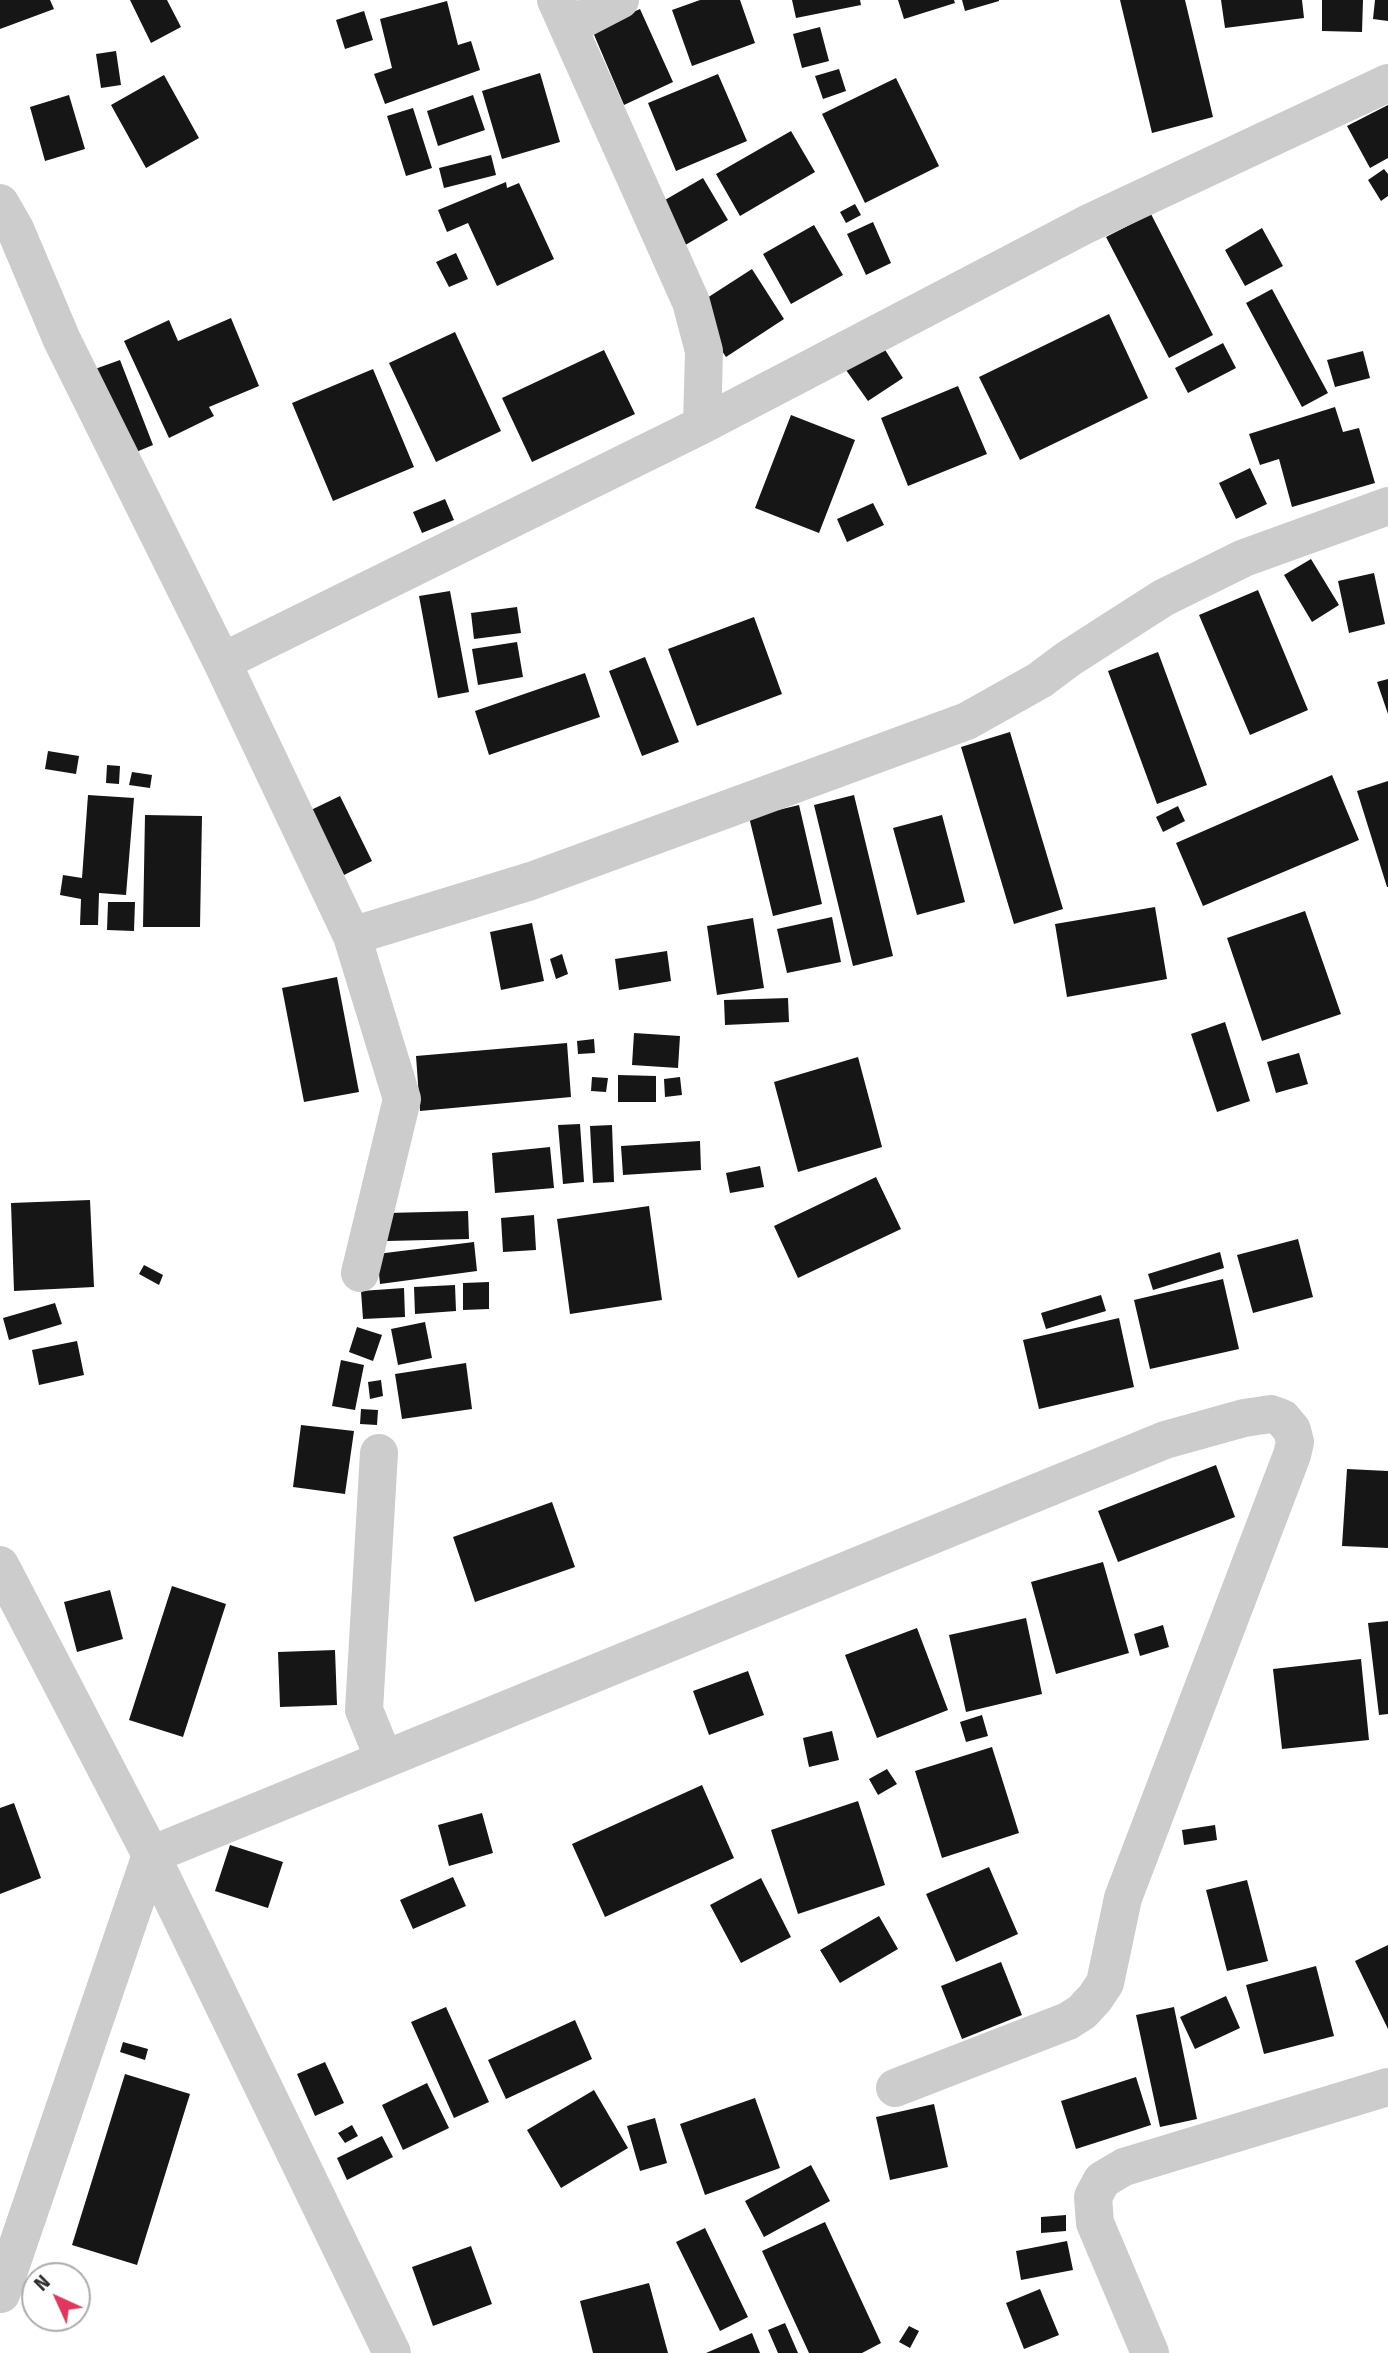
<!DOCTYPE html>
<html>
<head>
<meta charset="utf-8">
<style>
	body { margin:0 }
	#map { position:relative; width:1388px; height:2353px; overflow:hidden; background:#fff; font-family:"Fira Sans",sans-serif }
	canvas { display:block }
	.north { position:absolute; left:21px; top:2262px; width:70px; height:70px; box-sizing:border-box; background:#fff; border:2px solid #acacac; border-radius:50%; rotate:315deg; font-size:19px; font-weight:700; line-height:28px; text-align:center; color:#2f2f2f }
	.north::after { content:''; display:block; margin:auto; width:24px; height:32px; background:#e1375c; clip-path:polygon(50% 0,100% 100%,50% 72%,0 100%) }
</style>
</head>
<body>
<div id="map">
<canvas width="1388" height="2353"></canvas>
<div class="north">N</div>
</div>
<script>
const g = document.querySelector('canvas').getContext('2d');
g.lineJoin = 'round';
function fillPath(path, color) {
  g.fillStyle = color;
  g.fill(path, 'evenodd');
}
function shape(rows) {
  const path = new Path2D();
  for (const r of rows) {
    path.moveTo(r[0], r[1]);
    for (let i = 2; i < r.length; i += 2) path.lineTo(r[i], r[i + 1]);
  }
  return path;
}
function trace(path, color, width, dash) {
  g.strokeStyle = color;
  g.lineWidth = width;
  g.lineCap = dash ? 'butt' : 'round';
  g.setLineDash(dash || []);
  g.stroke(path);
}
fillPath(shape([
	[0,0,50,0,54,9,0,29],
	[130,0,167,0,181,27,151,43],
	[700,0,740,0,755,43,692,66,672,10],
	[792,0,860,0,861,5,796,18],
	[898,0,954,0,955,3,904,19],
	[962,0,999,0,999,1,965,11],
	[1120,0,1185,0,1213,117,1152,133],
	[1221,0,1302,0,1304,18,1225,28],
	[1322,0,1363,0,1362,32,1322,31],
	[1375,0,1388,0,1388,21,1373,19],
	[447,1,458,45,471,41,480,70,385,104,374,74,392,68,380,19],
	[640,9,673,82,624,105,592,30],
	[364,11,373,40,345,49,336,20],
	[820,27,829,61,802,68,793,34],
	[116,51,121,85,101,88,96,54],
	[839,69,846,91,823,99,815,76],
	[540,73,560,142,502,159,482,91],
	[718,74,747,141,676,171,648,103],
	[164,75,199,138,146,168,111,105],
	[896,78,939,166,865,203,822,114],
	[69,95,85,149,45,161,30,107],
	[473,95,485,130,438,146,427,111],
	[1388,105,1388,158,1370,168,1347,126],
	[413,108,432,168,406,176,387,116],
	[791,131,815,172,740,216,716,174],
	[491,155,496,175,444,188,439,168],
	[1384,169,1388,174,1388,196,1381,201,1368,180],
	[703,178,728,220,682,247,658,204],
	[506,182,507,188,519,183,554,259,497,286,468,223,447,232,438,210],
	[855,204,861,215,846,223,840,212],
	[1151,214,1213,335,1169,358,1106,237],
	[873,222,891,263,866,275,847,234],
	[814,225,843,275,791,304,763,254],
	[1262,228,1283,266,1245,286,1225,250],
	[456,253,468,279,449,287,436,262],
	[752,269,784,319,726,357,693,307],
	[1272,289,1328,393,1302,407,1246,303],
	[1109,314,1148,398,1020,460,979,377],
	[231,318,259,386,209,407,214,416,169,438,124,341,169,320,178,341],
	[455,332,501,431,436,462,389,363],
	[1223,343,1236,368,1188,393,1175,368],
	[882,345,903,378,868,401,846,370],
	[604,350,635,414,532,462,502,398],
	[1363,351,1370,378,1335,387,1327,360],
	[120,360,153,445,129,455,95,369],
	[373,369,414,467,333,501,292,403],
	[958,386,987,454,908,486,881,418],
	[1335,407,1343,432,1359,428,1375,483,1292,507,1279,459,1260,465,1249,434],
	[791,415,855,440,819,533,755,508],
	[1250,468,1267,504,1236,519,1219,483],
	[445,499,454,520,422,533,413,512],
	[873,503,884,525,847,542,837,519],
	[1311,559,1339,605,1312,622,1284,575],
	[1374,573,1385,624,1349,633,1338,581],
	[1258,590,1308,710,1250,735,1199,615],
	[450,591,469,692,438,698,419,596],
	[517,607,521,633,474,639,471,613],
	[754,617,782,694,697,726,668,649],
	[517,642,523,677,478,685,472,649],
	[1158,652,1207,785,1157,804,1108,671],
	[645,657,679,742,642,756,609,671],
	[585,673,600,717,489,755,475,711],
	[1388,679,1388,714,1377,682],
	[1010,732,1063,909,1014,924,961,747],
	[48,751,79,756,76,774,45,769],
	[107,765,120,766,119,784,106,783],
	[132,772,152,775,150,788,129,785],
	[1332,775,1359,840,1203,906,1176,843],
	[1388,781,1388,887,1387,887,1357,791],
	[88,795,134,798,126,895,99,893,98,925,80,925,81,899,60,895,63,875,82,878],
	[854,795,893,956,853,966,814,805],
	[340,796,372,861,344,875,311,810],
	[799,805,822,904,773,916,749,817],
	[1178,806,1185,821,1163,832,1156,817],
	[145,815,202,816,200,927,143,927],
	[942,815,965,902,917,915,893,828],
	[108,902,135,902,134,931,107,930],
	[1155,907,1167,979,1067,997,1055,924],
	[1305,911,1341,1014,1262,1041,1227,938],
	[832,917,841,962,787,973,777,929],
	[753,918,764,988,717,995,707,926],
	[532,923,544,981,501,990,490,932],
	[667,951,671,981,619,990,615,959],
	[562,954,568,974,556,979,550,959],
	[337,977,359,1092,304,1102,282,988],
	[788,998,789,1022,725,1025,724,1000],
	[1225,1022,1250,1101,1217,1112,1191,1034],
	[634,1033,680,1036,678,1068,632,1065],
	[594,1039,595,1053,578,1054,577,1041],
	[567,1043,571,1097,420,1111,416,1056],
	[1299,1053,1308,1084,1276,1093,1267,1062],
	[858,1057,882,1147,798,1172,774,1082],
	[618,1075,656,1076,656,1102,618,1102],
	[592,1077,608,1078,606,1092,591,1091],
	[680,1077,682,1095,665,1097,664,1079],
	[580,1124,584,1182,563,1184,558,1125],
	[612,1125,614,1182,593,1183,590,1126],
	[700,1141,701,1170,623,1175,621,1146],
	[550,1147,554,1188,495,1193,492,1153],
	[760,1166,764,1187,730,1193,726,1173],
	[876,1177,901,1229,798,1278,774,1226],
	[90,1200,94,1287,14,1291,11,1203],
	[649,1206,662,1300,570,1314,557,1219],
	[468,1211,469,1239,387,1241,387,1213],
	[534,1215,536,1250,503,1252,501,1218],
	[1298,1239,1313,1297,1253,1313,1237,1255],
	[474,1242,477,1271,380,1284,377,1254],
	[1220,1252,1224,1268,1153,1290,1148,1274],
	[144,1265,163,1275,159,1285,139,1274],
	[1223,1279,1239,1349,1150,1369,1134,1300],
	[489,1282,489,1309,463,1310,463,1283],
	[455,1285,456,1311,415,1314,414,1287],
	[404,1288,405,1317,363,1319,361,1291],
	[1101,1295,1106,1311,1046,1329,1041,1313],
	[55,1303,62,1324,9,1340,3,1318],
	[1119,1318,1134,1387,1039,1409,1023,1340],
	[425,1322,432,1358,398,1365,391,1329],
	[357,1327,382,1335,373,1361,349,1352],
	[77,1341,84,1375,39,1385,32,1350],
	[341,1360,364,1365,355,1410,332,1406],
	[466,1363,472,1409,402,1419,395,1374],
	[381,1380,383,1396,370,1399,368,1382],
	[361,1409,378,1410,377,1425,360,1424],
	[301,1425,354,1431,345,1494,293,1487],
	[1216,1465,1235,1517,1118,1562,1098,1511],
	[1347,1469,1388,1471,1388,1548,1342,1546],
	[552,1502,575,1567,475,1602,453,1537],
	[1103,1562,1129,1653,1056,1674,1031,1582],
	[172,1586,226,1604,183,1737,129,1720],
	[110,1590,123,1639,77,1652,64,1602],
	[1026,1618,1042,1694,966,1712,949,1635],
	[1388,1621,1388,1714,1379,1715,1368,1623],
	[1163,1625,1169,1647,1140,1656,1134,1634],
	[917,1628,948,1710,877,1738,845,1655],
	[335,1650,337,1705,280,1707,278,1652],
	[1361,1659,1369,1740,1282,1749,1273,1669],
	[748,1671,764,1715,709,1735,693,1691],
	[982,1715,988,1736,966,1742,960,1722],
	[832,1731,839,1760,809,1767,803,1738],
	[992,1747,1019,1833,942,1858,915,1771],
	[887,1769,897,1784,878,1795,869,1779],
	[702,1785,734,1858,605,1917,572,1844],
	[858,1801,885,1885,798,1914,771,1830],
	[14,1803,41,1878,0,1894,0,1808],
	[482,1813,493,1853,449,1866,438,1825],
	[1215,1825,1217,1840,1184,1845,1182,1830],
	[230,1845,283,1862,268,1908,215,1891],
	[989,1867,1018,1934,956,1962,926,1894],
	[453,1877,466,1906,413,1929,400,1900],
	[761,1878,791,1937,741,1963,710,1905],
	[1247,1880,1268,1961,1227,1971,1206,1890],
	[879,1916,898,1949,840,1983,820,1950],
	[1388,1945,1388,2029,1355,1961],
	[1001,1962,1022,2015,962,2039,941,1986],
	[1316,1966,1334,2036,1264,2054,1246,1985],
	[1226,1996,1240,2028,1195,2049,1180,2017],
	[446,2007,489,2102,454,2118,411,2022],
	[1174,2007,1197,2119,1160,2127,1136,2015],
	[575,2020,592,2059,506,2099,488,2060],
	[123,2042,148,2049,145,2060,120,2052],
	[325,2062,344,2103,315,2116,297,2074],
	[125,2074,190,2094,137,2265,72,2245],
	[1136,2077,1151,2125,1076,2149,1061,2101],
	[427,2083,449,2128,403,2150,382,2105],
	[594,2090,628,2148,561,2188,527,2130],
	[755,2098,780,2168,705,2195,680,2124],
	[934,2104,948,2167,890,2180,876,2117],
	[655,2118,667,2163,640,2171,627,2126],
	[352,2125,358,2136,345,2143,338,2133],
	[382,2136,393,2157,347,2180,337,2158],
	[811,2165,830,2201,764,2237,745,2201],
	[1066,2215,1066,2231,1041,2233,1041,2217],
	[825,2222,881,2343,862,2353,809,2353,762,2251],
	[705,2228,748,2317,720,2331,676,2242],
	[1067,2241,1073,2270,1021,2280,1016,2251],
	[471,2246,492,2304,433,2326,412,2267],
	[649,2283,668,2353,593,2353,580,2301],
	[1040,2289,1059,2335,1024,2349,1006,2303],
	[785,2323,798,2353,778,2353,768,2330],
	[909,2326,919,2331,910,2348,899,2342],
	[752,2333,760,2353,706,2353]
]), '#161616');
trace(shape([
	[556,0,691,302,704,351,702,425],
	[568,27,620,0],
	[0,203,15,229,62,340,222,662,352,936,402,1099,360,1273],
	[222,662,702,425,1087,224,1388,83],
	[352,936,531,881,967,721,1040,680,1068,659,1163,598,1244,558,1388,506],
	[379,1453,364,1710,384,1759],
	[0,1565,151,1855,392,2353],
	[1,2294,151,1855,1165,1440,1244,1418,1271,1414,1282,1418,1292,1430,1295,1442,1292,1455,1123,1898,1105,1983,1095,1998,1082,2012,1068,2021,895,2088],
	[1150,2353,1095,2223,1093,2197,1102,2180,1124,2167,1388,2087]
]), '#ccc', 38);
</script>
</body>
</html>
